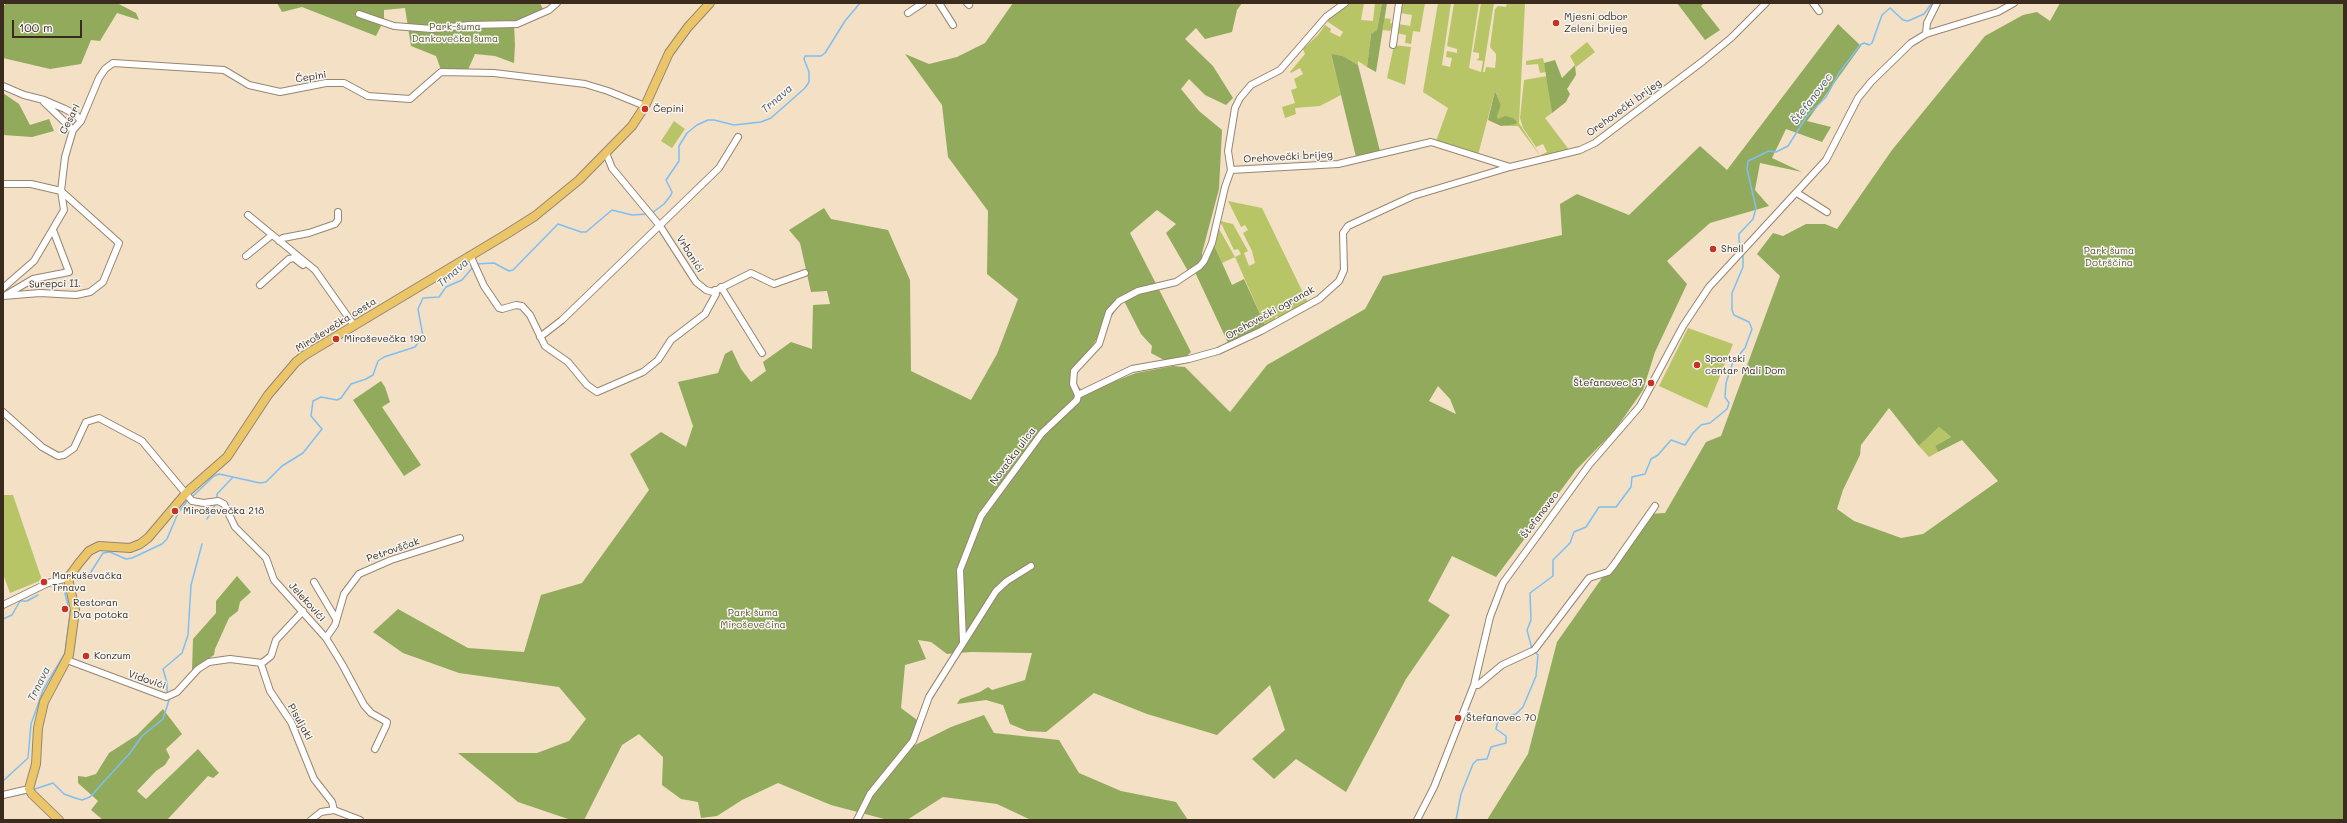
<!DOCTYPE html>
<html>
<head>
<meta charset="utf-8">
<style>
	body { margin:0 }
	#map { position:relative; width:2347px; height:823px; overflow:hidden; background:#f3e0c5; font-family:Mali,sans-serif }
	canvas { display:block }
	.frame { position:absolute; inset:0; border:4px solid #3b2a1e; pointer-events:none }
	.scale { position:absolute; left:12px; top:20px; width:70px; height:18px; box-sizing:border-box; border:2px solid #3b2a1e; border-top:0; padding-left:5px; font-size:12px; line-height:14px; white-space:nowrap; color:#3b2a1e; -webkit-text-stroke:3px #f6f6f2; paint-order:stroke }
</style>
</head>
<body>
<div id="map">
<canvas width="2347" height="823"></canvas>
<div class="frame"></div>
<div class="scale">100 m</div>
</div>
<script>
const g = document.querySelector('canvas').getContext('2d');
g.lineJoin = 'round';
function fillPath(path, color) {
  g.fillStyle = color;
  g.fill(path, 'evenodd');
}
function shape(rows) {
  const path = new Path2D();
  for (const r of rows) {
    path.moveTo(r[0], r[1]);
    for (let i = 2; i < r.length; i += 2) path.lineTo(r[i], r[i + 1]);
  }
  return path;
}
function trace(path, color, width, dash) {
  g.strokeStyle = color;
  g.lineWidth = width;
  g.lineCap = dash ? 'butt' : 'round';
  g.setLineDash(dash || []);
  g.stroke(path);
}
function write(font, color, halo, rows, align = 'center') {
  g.font = font + ' Mali,sans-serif';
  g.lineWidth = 3;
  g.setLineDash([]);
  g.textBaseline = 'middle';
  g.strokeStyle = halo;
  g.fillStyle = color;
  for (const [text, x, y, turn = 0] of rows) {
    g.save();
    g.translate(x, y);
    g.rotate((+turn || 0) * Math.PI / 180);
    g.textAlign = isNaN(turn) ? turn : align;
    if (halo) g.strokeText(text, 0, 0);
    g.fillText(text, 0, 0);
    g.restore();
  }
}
fillPath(shape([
	[1348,3,1364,3,1361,20,1373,21,1375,3,1382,3,1377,30,1371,34,1367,67,1358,61,1358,65,1343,56,1331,55,1341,95,1320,106,1295,108,1296,114,1285,118,1282,107,1295,103,1291,90,1297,88,1294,79,1303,74,1300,68,1291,73,1290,72,1305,54,1303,49,1318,35,1325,25,1331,29,1330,32,1340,37,1343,32,1328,22,1327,19],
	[1401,3,1425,3,1420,32,1413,31,1411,44,1405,43,1406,35,1396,33,1398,24,1410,26,1412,15,1400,13],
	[1438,3,1451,3,1442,65,1450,67,1452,58,1446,57,1447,51,1457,53,1457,49,1447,46,1454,3,1479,3,1469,68,1481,72,1483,61,1476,60,1479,58,1479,53,1473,52,1481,3,1494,3,1483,72,1485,72,1486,67,1495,68,1496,59,1496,54,1490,47,1495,9,1498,6,1506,7,1507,3,1525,3,1519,123,1541,157,1518,126,1504,126,1506,125,1498,119,1496,116,1501,105,1495,91,1478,155,1436,141,1448,108,1423,92],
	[1384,18,1391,19,1390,23,1394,24,1390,31,1383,30],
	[1587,42,1595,52,1576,67,1570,56],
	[1394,45,1411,47,1405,85,1387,78],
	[1543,58,1546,72,1540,73,1538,64,1526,65,1526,61],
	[1547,76,1552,113,1545,118,1570,151,1545,157,1541,155,1547,152,1543,144,1536,147,1523,128,1520,118,1524,80],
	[674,121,685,129,672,148,661,141],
	[1228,201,1262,208,1308,303,1279,319,1277,316,1275,317,1276,321,1266,327,1235,257,1222,263,1214,245,1218,227,1235,257,1241,254,1238,249,1234,250,1220,221,1233,224,1248,251,1244,253,1249,266,1255,263,1252,251,1243,233,1248,230,1245,225,1241,227],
	[1688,328,1733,344,1707,408,1659,386],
	[1939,427,1951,437,1935,446,1938,452,1929,457,1919,446],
	[3,495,13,495,42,580,10,593,3,574]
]), '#b8c567');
fillPath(shape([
	[7,3,117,3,136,13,139,20,117,13,100,41,91,40,81,64,50,69,3,58,3,6],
	[277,3,540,3,544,11,514,24,515,45,514,63,495,56,475,54,467,72,441,70,436,56,411,46,405,8,384,10,384,20,376,36,302,7,282,12],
	[1013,3,1242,3,1237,10,1232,32,1205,39,1196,28,1185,39,1213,66,1233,98,1226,105,1205,95,1189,79,1181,89,1199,111,1222,130,1219,189,1202,253,1203,263,1214,245,1232,285,1244,279,1266,327,1229,345,1194,270,1188,271,1166,233,1176,224,1157,210,1130,233,1191,352,1181,361,1164,360,1151,353,1152,346,1141,334,1123,299,1071,378,1084,393,1136,373,1173,366,1185,367,1230,412,1267,365,1365,309,1383,276,1562,235,1560,204,1577,194,1629,215,1700,146,1727,170,1838,24,1861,46,1807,121,1831,127,1822,142,1786,129,1772,158,1802,172,1760,163,1755,190,1769,206,1710,223,1667,261,1687,284,1655,352,1643,390,1615,430,1576,470,1496,577,1452,556,1428,601,1450,615,1406,679,1346,792,1296,759,1274,779,1252,759,1285,730,1270,685,1217,735,1147,714,1094,693,1046,732,1027,731,1010,724,1003,705,986,700,957,704,960,699,980,692,988,687,992,690,1025,680,1032,653,971,652,947,654,931,642,918,640,926,659,905,665,901,708,917,720,909,748,951,727,984,715,994,733,1059,740,1079,773,1121,791,1176,802,1188,820,1031,820,997,804,943,797,907,820,888,820,831,805,778,783,742,800,717,816,701,818,698,802,681,799,662,785,663,757,639,734,622,745,584,820,571,820,518,802,458,753,537,753,569,741,586,719,559,687,459,673,403,653,373,632,398,609,468,648,524,652,541,595,582,583,649,490,630,454,661,432,686,447,693,426,678,382,718,373,725,354,732,350,741,369,751,382,766,371,763,362,791,342,812,349,813,305,830,304,827,291,811,292,800,243,789,230,824,208,831,219,888,230,910,280,911,371,971,400,997,354,1018,299,987,274,988,211,948,157,942,105,905,54,929,64,957,57,985,43],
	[1438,386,1450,399,1456,414,1429,401],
	[1382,3,1387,3,1376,72,1367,67,1371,34,1377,30],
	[1677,3,1704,3,1701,6,1720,30,1705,40],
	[2060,3,2344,3,2344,820,1487,820,1528,754,1557,642,1647,514,1665,513,1706,442,1721,436,1780,276,1757,254,1773,233,1783,236,1806,224,1825,224,1837,229,1892,150,1985,36,2023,15,2037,12,2050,21],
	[1889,408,1919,446,1939,427,1951,437,1935,446,1938,452,1962,440,1998,481,1923,534,1901,538,1854,521,1837,509,1843,490,1860,455,1861,445],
	[1331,54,1343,56,1358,65,1380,151,1356,157],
	[1555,60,1562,78,1575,65,1576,75,1567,89,1570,94,1566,102,1552,113,1544,63],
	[1495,91,1501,105,1497,116,1498,119,1505,116,1513,118,1517,122,1516,124,1501,126,1488,120],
	[3,93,19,104,30,125,49,119,54,131,32,137,3,135],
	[381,381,385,387,390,402,382,407,421,465,404,476,353,400],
	[237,576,251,592,240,602,238,611,229,618,215,649,214,655,192,670,193,639,216,613,216,601],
	[163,709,182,734,166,749,170,757,165,765,156,771,137,791,146,799,198,749,219,773,213,778,208,776,167,820,103,820,91,810,98,801,78,783,78,776,86,777,96,774,109,753,137,735]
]), '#92aa5c');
trace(shape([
	[652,213,664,204,671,195,672,192,666,180,679,161,679,146,687,133,697,125,708,120,714,120,734,125,761,122,771,118,805,88,809,82,809,72,804,59,805,56,821,56,825,53,845,21,860,3],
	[1742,248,1739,241,1739,234,1753,219,1756,208,1747,169,1748,161,1769,151,1776,152,1788,146,1807,116,1826,97,1839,73,1860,45,1864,43,1869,45,1872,43,1882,15,1890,8,1903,20,1908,21,1924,14,1932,3],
	[476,264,494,263,509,271,513,270,558,224,581,232,586,232,612,210,632,215,649,214],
	[191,498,214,476,219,474,260,483,266,482,282,466,303,453,322,429,311,416,313,401,321,397,337,400,341,398,351,384,366,379,373,375,378,361,384,357,415,347,423,336,418,309,423,298,439,297,446,287,462,280,473,267],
	[217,499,217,494,233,477],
	[207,519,216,503],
	[77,580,89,575,103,553,110,552,126,559,132,558,162,544,167,539,178,513,188,500],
	[3,619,12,615,20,601,27,601,38,595],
	[1532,649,1527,630,1531,620,1530,593,1553,576,1553,560,1570,543,1574,532,1586,527,1599,507,1616,507,1631,487,1632,477,1645,474,1651,459,1658,455,1671,440,1685,445,1693,433,1701,425,1710,423,1727,409,1729,403,1725,397,1726,383,1733,362,1745,348,1752,329,1749,322,1734,315,1732,310,1732,293,1743,267,1743,252],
	[167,692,167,683,163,669,182,653,188,635,191,585,202,544],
	[3,781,28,758,31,724,36,710,43,690,65,653,70,614,63,585],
	[32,790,53,783,64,794,75,798,82,800,90,797,130,753,142,736,163,719,169,700],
	[3,798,27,793],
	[1456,820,1461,794,1473,764,1477,760,1487,759,1491,747,1506,743,1506,736,1496,729,1497,724,1500,718,1516,714,1523,707,1536,676,1538,655,1535,652]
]), '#7ebff3', 1.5);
const minor = shape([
	[939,3,953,25],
	[967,3,969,5],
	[1813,3,1819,11],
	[908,13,923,3],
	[359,14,394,26,432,29,469,25,517,24,549,10,557,3],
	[1926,34,1927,23,1937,3],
	[1393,45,1399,3],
	[3,86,24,95,44,100,65,109,76,115,81,121],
	[44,102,73,130],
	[606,153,612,168,660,226,696,282,706,290,713,292,751,273,774,284,805,273],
	[1231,170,1338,164,1431,142,1510,167,1580,150,1595,143,1703,61,1731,38,1766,3],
	[3,184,31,184,61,191,119,243,103,282,90,292,76,295,40,293,3,296],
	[1797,193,1827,212],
	[248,215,315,270,353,324],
	[279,241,283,238,309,233,335,224,338,220,338,212],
	[470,255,484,286,499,308,502,309,516,305,522,306,530,315,545,346,568,362,587,385,597,392,643,372,658,360,671,340,705,314,716,294,715,290],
	[246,256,272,235],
	[260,285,289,259,294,258,303,265],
	[721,287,762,353],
	[3,288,34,261,64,210,61,191,65,157,73,130,81,121,99,78,105,69,113,63,224,70,249,85,280,92,326,83,344,83,368,96,410,99,441,72,494,73,585,84,608,91,645,106],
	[6,295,33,279,69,272,53,230],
	[540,337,562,320,719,168,738,137],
	[1078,395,1132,369,1189,359,1218,351,1261,331,1319,299,1339,281,1344,270,1343,233,1348,226,1413,196,1510,167],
	[3,412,42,447,58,456,64,455,74,448,86,422,99,418,142,441,192,501,204,503,218,501,224,504,235,527,266,558,274,580,326,638,342,664,364,705,371,713,387,722,386,726,375,749],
	[314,582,336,619],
	[3,605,48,583,68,578],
	[326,638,335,625,344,594,359,574,391,560,460,538],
	[963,641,960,570,981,516,1042,433,1077,400,1078,395,1073,384,1074,371,1099,344,1109,312,1119,301,1138,291,1176,282,1200,266,1204,261,1212,243,1225,187,1231,170,1228,151,1235,108,1240,98,1251,85,1280,70,1326,17,1345,3],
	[1535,649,1589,578,1608,572,1613,566,1655,506],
	[67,660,166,697,177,692,198,669,209,662,230,659,262,663,271,656,276,640,303,611],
	[261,664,270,691,291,722,314,779,332,802,334,810],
	[1474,685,1478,685,1502,665,1532,651],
	[3,795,29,789],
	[311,820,321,812,334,810,360,820],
	[857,820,870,794,913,741,929,697,996,591,1007,581,1031,566],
	[1417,820,1434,787,1474,685,1490,617,1503,583,1589,465,1640,406,1683,326,1709,287,1826,160,1858,98,1871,82,1911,43,1926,34,1998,12,2014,3]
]);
const major = shape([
	[59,820,32,794,29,789,36,764,38,728,44,702,69,655,75,610,68,578,79,563,89,551,99,546,130,548,140,544,148,538,187,492,227,457,268,395,296,362,305,355,505,235,535,216,579,180,632,126,645,106,669,53,688,27,710,3]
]);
trace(minor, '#978572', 8);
trace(major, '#978572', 10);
trace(minor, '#fff', 6);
trace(major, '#ebc669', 8);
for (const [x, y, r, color] of [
	[1556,23,4,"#c8321e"],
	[645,109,4,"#c8321e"],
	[1713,249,4,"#c8321e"],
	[336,339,4,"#c8321e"],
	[1697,365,4,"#c8321e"],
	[1651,383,4,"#c8321e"],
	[175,511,4,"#c8321e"],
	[44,582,4,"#c8321e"],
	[65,609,4,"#c8321e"],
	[86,656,4,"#c8321e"],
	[1458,718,4,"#c8321e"]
]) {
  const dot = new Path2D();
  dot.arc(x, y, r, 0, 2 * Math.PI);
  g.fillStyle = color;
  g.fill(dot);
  trace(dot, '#f6f6f2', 1.5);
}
write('10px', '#3b2a1e', '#f6f6f2', [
	["Mjesni odbor",1564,17],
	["Zeleni brijeg",1564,29],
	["Čepini",653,109],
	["Shell",1721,249],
	["Miroševečka 190",344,339],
	["Sportski",1705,359],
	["centar Mali Dom",1705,371],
	["Štefanovec 37",1643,383,"right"],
	["Miroševečka 218",183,511],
	["Markuševačka",52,576],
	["Trnava",52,588],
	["Restoran",73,603],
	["Dva potoka",73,615],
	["Konzum",94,656],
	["Štefanovec 70",1466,718]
], 'left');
write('10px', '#605834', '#f6f6f2', [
	["Park-šuma",455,27],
	["Dankovečka šuma",455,39],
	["Park šuma",2109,251],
	["Dotrščina",2109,263],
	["Park šuma",753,613],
	["Miroševečina",753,625]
]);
write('10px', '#3b2a1e', '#f6f6f2', [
	["Čepini",311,77,-9],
	["Orehovečki brijeg",1624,108,-36],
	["Cesari",70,119,-63],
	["Orehovečki brijeg",1288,157,-3],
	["Vrbanići",690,254,58],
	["Surepci II.",55,284,-1],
	["Orehovečki ogranak",1270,313,-29],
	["Miroševečka cesta",336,325,-32],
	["Novačka ulica",1013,456,-53],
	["Štefanovec",1540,515,-53],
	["Petrovščak",393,550,-19],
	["Jelekovići",307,602,48],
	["Vidovići",147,680,19],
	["Pisuljaki",300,722,61]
]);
write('italic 11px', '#4f575e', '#f6f6f2', [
	["Trnava",777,99,-41],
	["Štefanovec",1812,99,-53],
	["Trnava",453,273,-41],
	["Trnava",39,684,-64]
]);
</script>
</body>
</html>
